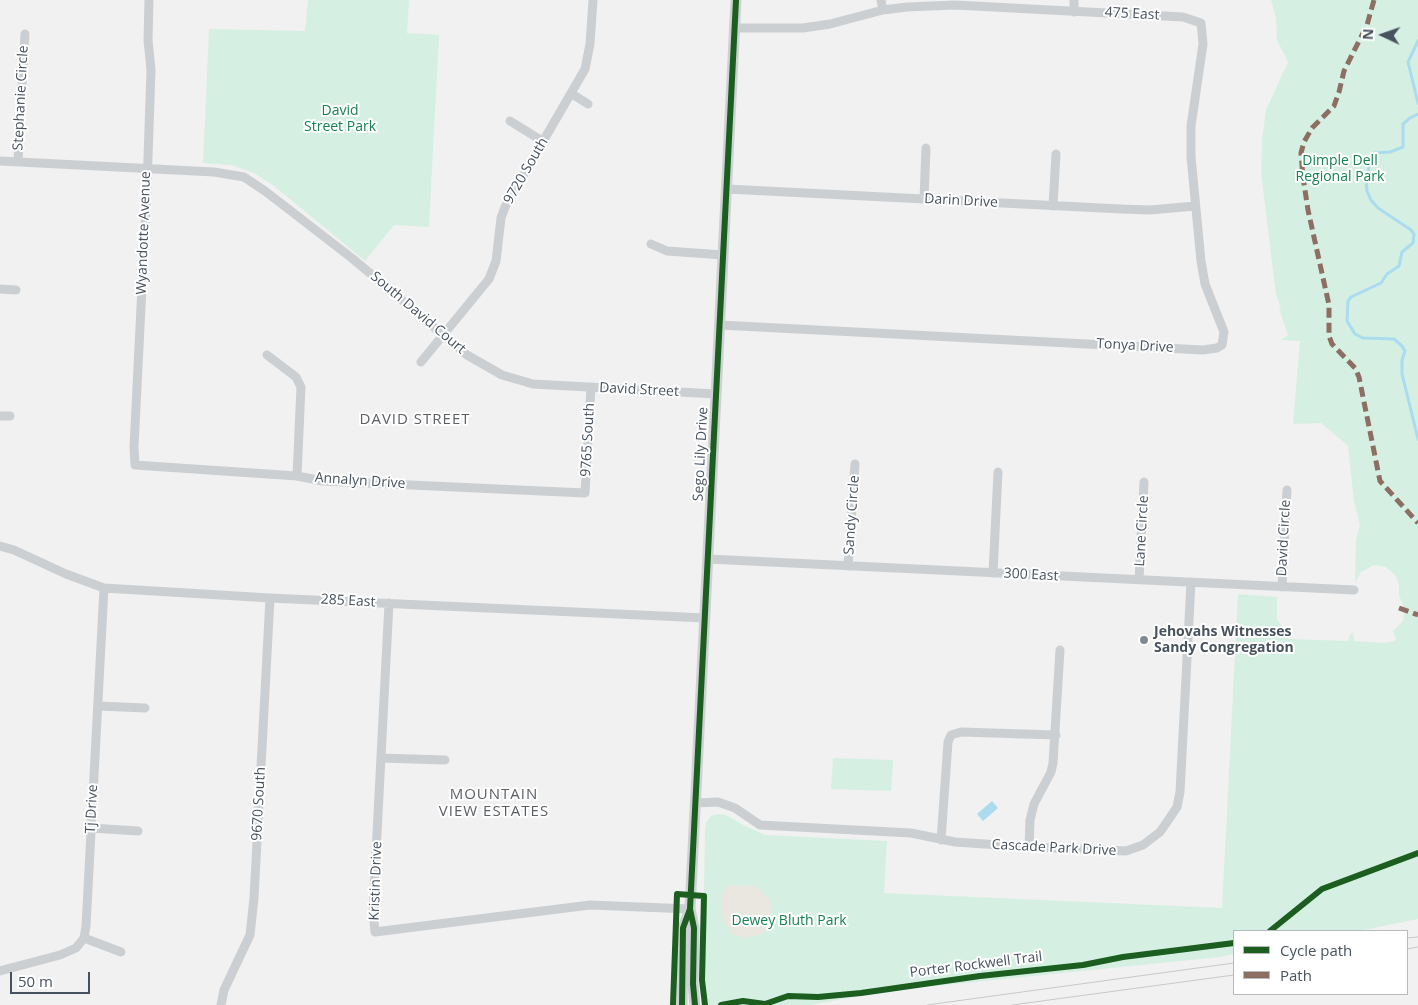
<!DOCTYPE html>
<html>
<head>
<meta charset="utf-8">
<style>
	body { margin:0 }
	#map { position:relative; width:1418px; height:1005px; overflow:hidden; background:#f1f1f1; font-family:"Open Sans",sans-serif }
	canvas { display:block }
	.legend { position:absolute; left:1233px; top:930px; width:175px; height:65px; box-sizing:border-box; background:#fff; border:1px solid #b5babf; margin:0; padding:6px 9px; list-style:none; font-size:15px; color:#47525e }
	.legend li { display:flex; align-items:center; gap:10px; height:25px }
	.legend b { width:25px; border:1px solid #b5babf }
	.north { position:absolute; left:1358px; top:10px; width:50px; height:50px; -webkit-text-stroke:4px #fff; paint-order:stroke; rotate:273deg; font-size:14px; font-weight:700; line-height:20px; text-align:center; color:#47525e }
	.north::after { content:''; display:block; margin:auto; width:18px; height:22px; background:#47525e; clip-path:polygon(50% 0,100% 100%,50% 72%,0 100%) }
	.scale { position:absolute; left:10px; top:972px; width:80px; height:22px; box-sizing:border-box; border:2px solid #47525e; border-top:0; padding-left:6px; font-size:15px; line-height:18px; white-space:nowrap; color:#47525e; -webkit-text-stroke:4px #fff; paint-order:stroke }
</style>
</head>
<body>
<div id="map">
<canvas width="1418" height="1005"></canvas>
<ul class="legend">
<li><b style="height:6px;background:#1b5e20"></b>Cycle path</li>
<li><b style="height:6px;background:#8d6e63"></b>Path</li>
</ul>
<div class="north">N</div>
<div class="scale">50 m</div>
</div>
<script>
const g = document.querySelector('canvas').getContext('2d');
g.lineJoin = 'round';
function fillPath(path, color) {
  g.fillStyle = color;
  g.fill(path, 'evenodd');
}
function shape(rows) {
  const path = new Path2D();
  for (const r of rows) {
    path.moveTo(r[0], r[1]);
    for (let i = 2; i < r.length; i += 2) path.lineTo(r[i], r[i + 1]);
  }
  return path;
}
function trace(path, color, width, dash) {
  g.strokeStyle = color;
  g.lineWidth = width;
  g.lineCap = dash ? 'butt' : 'round';
  g.setLineDash(dash || []);
  g.stroke(path);
}
function write(font, color, halo, rows, align = 'center') {
  g.font = font + ' "Open Sans",sans-serif';
  g.lineWidth = 4;
  g.setLineDash([]);
  g.textBaseline = 'middle';
  g.strokeStyle = halo;
  g.fillStyle = color;
  for (const [text, x, y, turn = 0] of rows) {
    g.save();
    g.translate(x, y);
    g.rotate((+turn || 0) * Math.PI / 180);
    g.textAlign = isNaN(turn) ? turn : align;
    if (halo) g.strokeText(text, 0, 0);
    g.fillText(text, 0, 0);
    g.restore();
  }
}
fillPath(shape([
	[308,0,409,0,407,33,439,35,429,227,394,225,365,261,274,186,254,173,231,165,203,163,209,29,305,31],
	[1271,0,1418,0,1418,919,1359,931,1234,931,1234,954,1220,957,886,991,811,1005,705,1005,702,990,705,832,706,823,711,816,718,814,726,815,745,826,765,835,887,841,884,893,1222,908,1238,594,1277,597,1277,619,1282,627,1287,630,1288,639,1348,641,1350,634,1353,633,1354,641,1381,643,1391,642,1396,640,1393,631,1403,621,1405,610,1399,595,1399,584,1396,576,1386,567,1374,565,1361,572,1355,583,1356,539,1360,525,1354,502,1348,446,1321,423,1293,424,1300,341,1281,340,1288,335,1279,309,1281,308,1276,295,1261,172,1262,140,1266,110,1288,62,1277,40,1276,18],
	[833,758,893,760,891,791,831,789]
]), '#d5f0e2');
fillPath(shape([
	[729,885,752,886,759,889,769,898,772,908,772,917,767,929,762,934,745,938,730,933,721,914,722,893]
]), '#e9e7e0');
fillPath(shape([
	[992,801,998,808,983,821,977,814]
]), '#aadbef');
trace(shape([
	[1418,41,1408,62,1418,103],
	[1418,114,1410,118,1403,124,1403,147,1390,152,1375,153,1372,156,1366,180,1367,191,1371,200,1378,208,1411,230,1414,234,1413,243,1402,252,1399,266,1387,274,1381,283,1351,297,1348,301,1347,321,1355,334,1363,338,1394,339,1402,346,1405,351,1402,360,1402,374,1418,439]
]), '#aadbef', 3);
trace(shape([
	[149,0,148,40,151,70,147,187,134,447,135,465,297,476,323,481,585,493,591,387],
	[881,0,883,10],
	[1074,12,1074,0],
	[572,94,588,104],
	[510,121,544,142],
	[0,161,214,172,244,177,265,191,353,259,467,355,502,375,533,384,716,394],
	[18,161,25,34],
	[727,189,1121,209,1150,210,1195,206],
	[924,199,926,148],
	[1053,206,1056,154],
	[651,244,667,251,723,255],
	[0,289,16,290],
	[720,325,1203,350,1217,348,1222,345,1224,332,1205,284,1201,261,1191,157,1191,126,1203,44,1201,23,1183,17,955,5,907,7,883,10,830,24,803,28,735,28],
	[267,355,296,377,301,387,297,476],
	[421,362,489,279,496,261,501,218,505,207,585,69,590,44,593,0],
	[0,416,10,416],
	[0,546,14,550,66,574,104,588,270,598,705,618],
	[708,559,1354,590],
	[848,566,855,464],
	[993,573,998,472],
	[1139,580,1144,482],
	[1282,587,1287,490],
	[389,603,373,910,375,932,590,905,690,909],
	[98,706,145,708],
	[381,758,445,760],
	[695,803,718,802,735,808,760,825,911,833,955,842,1029,847,1126,851,1143,845,1160,832,1169,819,1177,807,1180,792,1191,582],
	[91,828,138,831],
	[941,840,948,742,951,735,961,732,1056,735],
	[1029,847,1030,820,1034,804,1051,772,1053,763,1060,650],
	[84,938,121,952],
	[0,971,60,955,76,948,84,938,86,926,104,588],
	[221,1005,224,990,250,935,254,898,270,598]
]), '#cccfd2', 9);
trace(shape([
	[690,909,694,928,693,984,695,1005],
	[682,1005,683,928,690,909,736,0]
]), '#ced1d4', 11);
trace(shape([
	[1407,938,1418,937],
	[1407,949,1418,947],
	[927,1005,1234,963],
	[1012,1005,1234,975]
]), '#c6c8ca', 1);
trace(shape([
	[1374,0,1367,25,1344,71,1339,92,1334,106,1312,128,1304,142,1301,153,1303,177,1308,210,1329,305,1329,336,1332,344,1355,368,1359,377,1380,481,1418,523],
	[1399,608,1418,615]
]), '#8d6e63', 5, [10, 5]);
trace(shape([
	[690,909,694,928,693,984,695,1005],
	[1270,931,1322,889,1418,853],
	[673,1005,677,894,704,896,702,980,705,1005],
	[682,1005,683,928,690,909,736,0],
	[721,1005,743,1001,765,1004,788,996,818,997,861,993,980,976,1083,965,1123,957,1234,943]
]), '#1b5e20', 6);
for (const [x, y, r, color] of [
	[1144,640,5,"#828a91"]
]) {
  const dot = new Path2D();
  dot.arc(x, y, r, 0, 2 * Math.PI);
  g.fillStyle = color;
  g.fill(dot);
  trace(dot, '#fff', 2);
}
write('14px', '#47525e', '#fff', [
	["475 East",1132,14,3],
	["Stephanie Circle",21,98,-87],
	["9720 South",526,171,-60],
	["Darin Drive",961,201,3],
	["Wyandotte Avenue",144,233,-88],
	["South David Court",418,313,40],
	["Tonya Drive",1135,346,3],
	["David Street",639,390,3],
	["9765 South",588,440,-87],
	["Sego Lily Drive",701,454,-87],
	["Annalyn Drive",360,481,4],
	["Sandy Circle",852,515,-86],
	["Lane Circle",1142,531,-87],
	["David Circle",1284,538,-87],
	["300 East",1031,575,3],
	["285 East",348,601,3],
	["9670 South",259,804,-87],
	["Tj Drive",92,809,-87],
	["Cascade Park Drive",1054,848,3],
	["Kristin Drive",376,881,-88],
	["Porter Rockwell Trail",976,965,-7]
]);
write('14px', '#168253', '#fff', [
	["David",340,111],
	["Street Park",340,127],
	["Dimple Dell",1340,161],
	["Regional Park",1340,177],
	["Dewey Bluth Park",789,921]
]);
write('bold 14px', '#47525e', '#fff', [
	["Jehovahs Witnesses",1154,632],
	["Sandy Congregation",1154,648]
], 'left');
g.letterSpacing = '1px';
write('15px', '#5c6065', '#fff', [
	["DAVID STREET",415,420],
	["MOUNTAIN",494,795],
	["VIEW ESTATES",494,812]
]);
g.letterSpacing = '0px';
</script>
</body>
</html>
